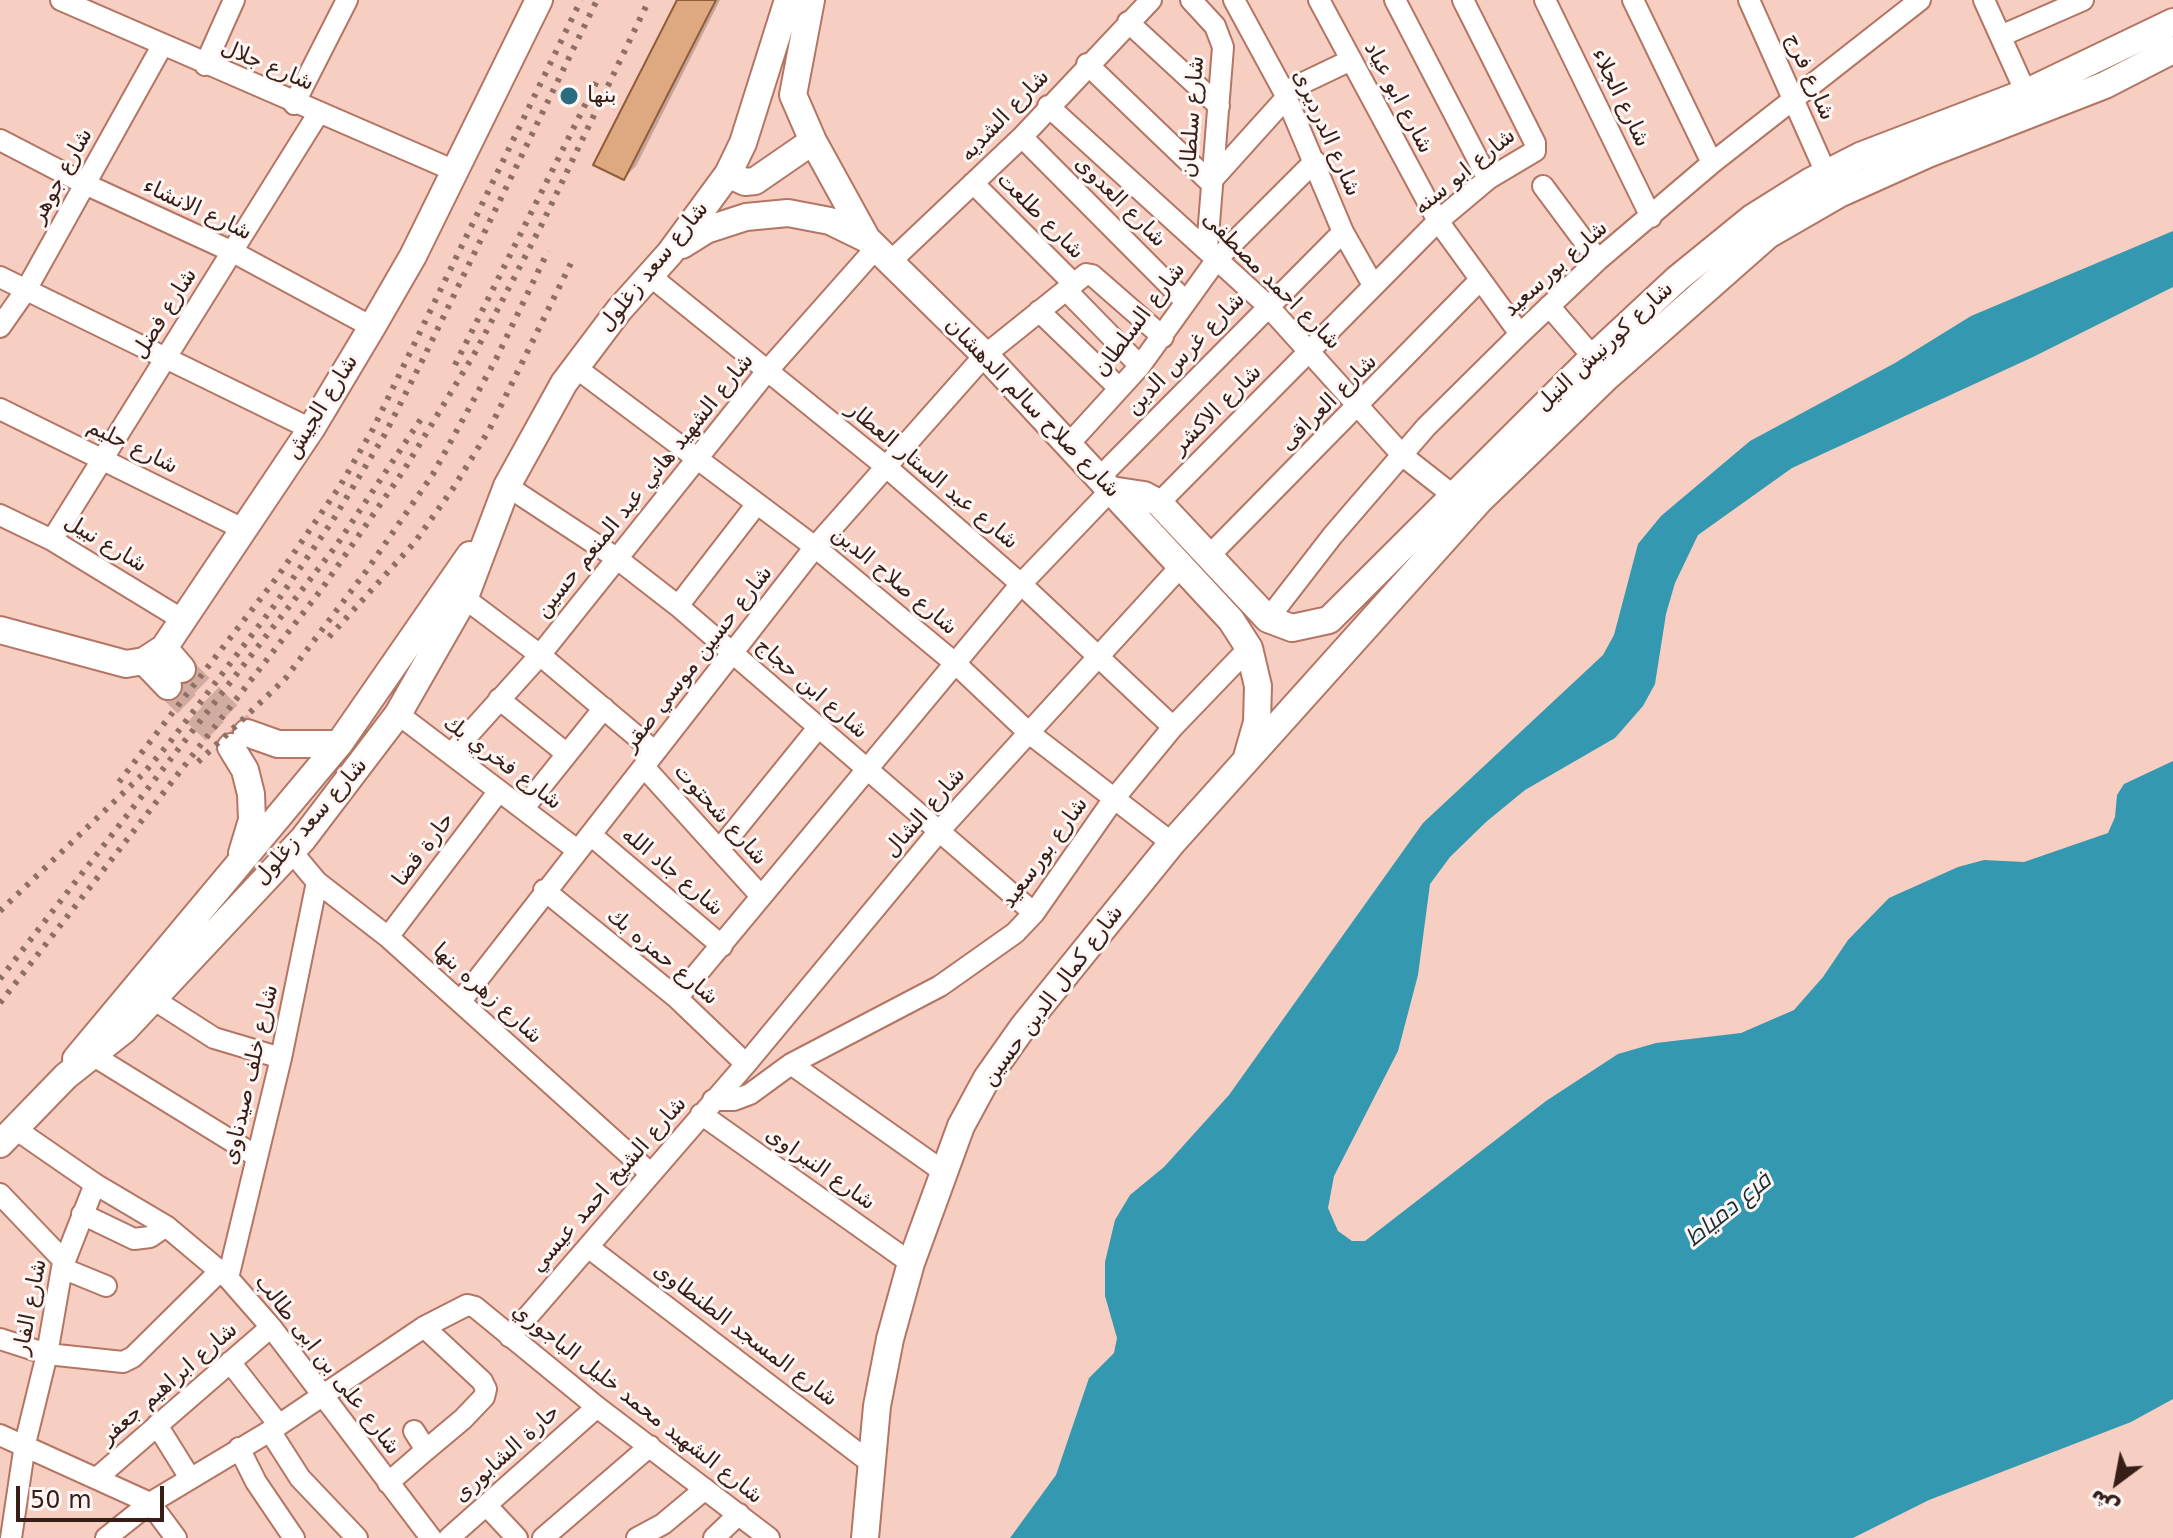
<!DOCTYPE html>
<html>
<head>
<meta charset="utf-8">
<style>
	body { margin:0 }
	#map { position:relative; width:2173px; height:1538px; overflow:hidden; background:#f7cec2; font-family:"DejaVu Sans",Cairo,sans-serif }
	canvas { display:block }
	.north { position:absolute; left:2077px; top:1442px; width:80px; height:80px; -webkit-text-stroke:6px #fff7f5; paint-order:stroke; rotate:212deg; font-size:22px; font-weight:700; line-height:32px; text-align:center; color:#371f18 }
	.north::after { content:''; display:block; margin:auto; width:28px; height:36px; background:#371f18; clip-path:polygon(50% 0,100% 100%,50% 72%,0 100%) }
	.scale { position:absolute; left:16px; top:1486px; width:148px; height:36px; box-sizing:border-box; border:4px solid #371f18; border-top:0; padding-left:10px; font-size:24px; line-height:28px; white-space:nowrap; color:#371f18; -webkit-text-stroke:6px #fff7f5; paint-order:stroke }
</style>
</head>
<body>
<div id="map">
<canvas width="2173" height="1538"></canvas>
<div class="north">ش</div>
<div class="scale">50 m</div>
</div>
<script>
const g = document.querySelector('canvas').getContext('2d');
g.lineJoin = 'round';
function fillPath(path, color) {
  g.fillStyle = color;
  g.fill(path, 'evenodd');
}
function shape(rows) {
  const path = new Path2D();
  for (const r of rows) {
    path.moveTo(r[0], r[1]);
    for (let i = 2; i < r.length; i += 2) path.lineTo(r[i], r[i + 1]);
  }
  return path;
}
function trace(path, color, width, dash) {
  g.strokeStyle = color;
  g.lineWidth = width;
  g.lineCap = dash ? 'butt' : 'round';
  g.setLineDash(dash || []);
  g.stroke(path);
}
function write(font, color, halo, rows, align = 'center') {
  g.font = font + ' "DejaVu Sans",Cairo,sans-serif';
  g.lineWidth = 6;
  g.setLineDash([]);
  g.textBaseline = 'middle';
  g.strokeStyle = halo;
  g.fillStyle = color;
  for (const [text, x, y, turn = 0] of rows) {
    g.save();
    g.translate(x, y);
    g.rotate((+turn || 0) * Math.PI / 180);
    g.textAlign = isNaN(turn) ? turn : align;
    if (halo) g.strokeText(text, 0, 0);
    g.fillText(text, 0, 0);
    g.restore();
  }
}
fillPath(shape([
	[2173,231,2173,287,2033,357,1792,468,1698,535,1675,583,1666,614,1655,684,1643,706,1615,738,1525,790,1486,822,1450,857,1430,884,1418,975,1398,1051,1334,1176,1328,1208,1338,1231,1352,1241,1365,1241,1546,1101,1618,1054,1656,1043,1741,1033,1794,1010,1823,977,1848,940,1889,898,1958,867,1984,860,2024,862,2108,833,2115,817,2117,795,2124,784,2173,761,2173,1399,2131,1422,1929,1500,1853,1538,1010,1538,1056,1475,1089,1378,1114,1353,1117,1338,1105,1296,1105,1262,1115,1220,1130,1195,1164,1167,1229,1095,1423,823,1603,655,1614,635,1638,544,1661,516,1750,441,1895,363,1971,316]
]), '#3398b0');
fillPath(shape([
	[679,0,720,0,636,166,624,178]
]), '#0003');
const building = shape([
	[677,0,716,0,624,180,593,165,677,0]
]);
fillPath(building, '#dea881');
trace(building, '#8f5d39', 2);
trace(shape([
	[182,669,247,733],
	[168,686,231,747]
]), '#d1aba0', 26, [26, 13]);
const minor = shape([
	[61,0,455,171],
	[1191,0,1215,26,1223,47,1207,249],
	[1234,0,1284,92,1343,232,1373,285],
	[1319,0,1438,221,1520,334],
	[1395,0,1488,179],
	[1545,0,1651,217],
	[1633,0,1712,163],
	[1749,0,1826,173],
	[1984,0,2031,104],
	[1128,22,1219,106],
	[2003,35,2083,0],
	[1087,64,1212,184],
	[205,65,234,0],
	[1284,92,1349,61],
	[294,104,347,0],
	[1048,106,1267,305,1403,456,1454,496],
	[1022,137,1185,301],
	[0,140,85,184,233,252,372,327],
	[1213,179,1286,98],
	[973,183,1074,284],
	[1543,186,1598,260],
	[890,262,1022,137,1151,0],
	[649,275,884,465,1021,584,1173,727],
	[0,277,311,429],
	[1066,290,1140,366],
	[1549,306,1593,357],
	[1039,311,1119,388],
	[0,327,26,290,162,46],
	[575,367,815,547,956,664,1029,733,1172,843],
	[0,409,243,529],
	[1068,445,1140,366,1217,259,1315,161],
	[1099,478,1343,232],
	[507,486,615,557,678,606,1034,913],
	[1159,503,1438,221,1488,179,1535,151,1535,143,1463,0],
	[0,515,52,540,183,620],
	[52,540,318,114],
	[1209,556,1480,280],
	[455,591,540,655,654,751],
	[678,606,756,505],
	[1268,619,1333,535,1426,427,1520,334,1598,260,1712,163,1920,0],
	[499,699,567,754],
	[398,714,577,850],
	[451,754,540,655,768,370,876,248],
	[644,767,761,896],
	[523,809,604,708],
	[591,835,722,946],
	[719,850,817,729],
	[291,851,317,882,388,937,651,1174],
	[544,890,677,998,746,1064],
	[388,937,499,791],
	[677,998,1021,584,1111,490],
	[153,999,214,1038,281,1058],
	[460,1002,815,547,985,355,1086,274,1092,275,1163,337],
	[84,1047,94,1056,256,1156],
	[791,1064,944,1172],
	[713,1100,734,1100,750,1094,791,1064,940,986,1015,933,1034,913,1113,800,1173,727,1249,648],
	[701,1114,911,1263],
	[14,1128,95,1184,166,1226,228,1278,271,1327,431,1538],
	[0,1194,64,1261],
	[82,1214,134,1239,150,1237,166,1226],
	[588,1247,871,1463],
	[62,1268,106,1286],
	[228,1278,281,1058,317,882],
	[424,1327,482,1381,486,1389,484,1397,463,1419,426,1450],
	[510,1337,746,1064,940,830,1182,565],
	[0,1339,47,1354,123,1362,133,1357,220,1271],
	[230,1362,279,1425],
	[157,1425,190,1478],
	[270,1431,300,1478,357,1538],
	[0,1435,150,1503,176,1538],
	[239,1448,256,1482,294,1538],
	[98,1477,271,1327],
	[388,1483,426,1450,414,1431],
	[486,1505,517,1538],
	[11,1538,25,1444,47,1354,62,1268,95,1184],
	[106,1538,150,1503,270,1431,424,1327,467,1305,475,1307,597,1407,769,1538],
	[449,1538,597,1407],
	[543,1538,650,1446],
	[637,1538,663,1524,705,1489],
	[714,1538,739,1514]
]);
const major = shape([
	[811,0,793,95,813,141,867,239],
	[728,174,745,182,755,181,813,141],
	[682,245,706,230,746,217,788,213,830,221,867,239,985,355,1231,620,1249,648,1258,686,1257,722,1247,757],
	[1111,490,1144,495,1159,503,1268,619,1292,628,1329,620,1593,357,1677,279,1752,218,1811,181,1860,156,2027,92,2173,22],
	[0,630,126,664,144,661,164,648,311,429,372,327,413,256,539,0],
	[164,648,182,669],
	[144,661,168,686],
	[247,733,278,744,339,744],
	[231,747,245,770,251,794,252,820,242,853],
	[76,1059,339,744,470,555],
	[0,1144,66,1076,124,1030,303,839,398,714,465,597,507,486,564,383,619,310,670,253,728,174,743,143,788,0],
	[865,1538,877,1406,890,1339,911,1263,961,1126,987,1078,1023,1027,1172,843,1479,501,1607,377,1768,235,1839,194,1928,154,2105,85,2173,50]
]);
trace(minor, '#b37564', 24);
trace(major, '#b37564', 30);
trace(minor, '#fff', 20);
trace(major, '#fff', 26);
trace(shape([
	[455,365,598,79],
	[329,637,415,542,454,487,489,430,571,263],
	[198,762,285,679,367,570,433,474,496,359,548,251],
	[119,782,278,576,340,486,373,429,581,0],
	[0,911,143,774,170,742,274,606,333,520,385,434,424,357,597,0],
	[0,979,336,546,423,416],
	[0,1003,321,590,404,470,476,351,541,226,649,0]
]), '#8e6f65', 6, [4, 8]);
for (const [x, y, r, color] of [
	[569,96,10,"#296d7e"]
]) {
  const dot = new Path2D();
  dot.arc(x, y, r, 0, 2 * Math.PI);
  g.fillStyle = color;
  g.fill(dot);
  trace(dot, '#fff7f5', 3);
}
write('22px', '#371f18', '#fff7f5', [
	["شارع جلال",267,66,23],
	["شارع فرج",1809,77,66],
	["شارع ابو عياد",1398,98,62],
	["شارع الجلاء",1620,98,64],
	["شارع الشديه",1005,116,-46],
	["شارع سلطان",1193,117,-86],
	["شارع الدرديرى",1326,133,66],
	["شارع ابو سنه",1465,172,-39],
	["شارع جوهر",62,176,-61],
	["شارع العدوى",1120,202,45],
	["شارع الانشاء",197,210,25],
	["شارع طلعت",1040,216,45],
	["شارع سعد زغلول",654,267,-51],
	["شارع بورسعيد",1556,269,-42],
	["شارع احمد مصطفى",1271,281,45],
	["شارع فضل",165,314,-58],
	["شارع السلطان",1140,320,-53],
	["شارع كورنيش النيل",1605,347,-43],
	["شارع غرس الدين",1186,354,-46],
	["شارع العراقى",1329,403,-45],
	["شارع الجيش",322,407,-58],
	["شارع صلاح سالم الدهشان",1032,408,46],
	["شارع الاكشر",1217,410,-45],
	["شارع حليم",132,447,26],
	["شارع عبد الستار العطار",932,476,40],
	["شارع الشهيد هاني عبد المنعم حسين",645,486,-51],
	["شارع نبيل",105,544,31],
	["شارع صلاح الدين",894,581,40],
	["شارع حسين موسي صقر",698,659,-52],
	["شارع ابن حجاج",811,689,41],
	["شارع فخري بك",502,763,37],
	["شارع الشال",925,813,-49],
	["شارع شحتوت",720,815,48],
	["شارع سعد زغلول",311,822,-49],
	["حارة قضا",424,850,-53],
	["شارع بورسعيد",1045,853,-54],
	["شارع جاد الله",672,872,40],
	["شارع حمزه بك",662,957,40],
	["شارع زهره بنها",487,994,42],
	["شارع كمال الدين حسين",1053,996,-53],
	["شارع خلف صيدناوى",251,1075,-77],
	["شارع النبراوى",820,1169,35],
	["شارع الشيخ احمد عيسي",609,1185,-49],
	["شارع الفار",31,1307,-79],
	["شارع المسجد الطنطاوى",745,1335,37],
	["شارع على بن ابى طالب",327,1365,52],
	["شارع ابراهيم جعفر",169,1384,-41],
	["شارع الشهيد محمد خليل الباجوري",637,1404,38],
	["حارة الشابورى",507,1454,-42]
]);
write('22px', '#371f18', '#fff7f5', [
	["بنها",587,96]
], 'left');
write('italic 24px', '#182e34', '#fff7f5', [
	["فرع دمياط",1729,1210,-39]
]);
</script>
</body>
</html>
